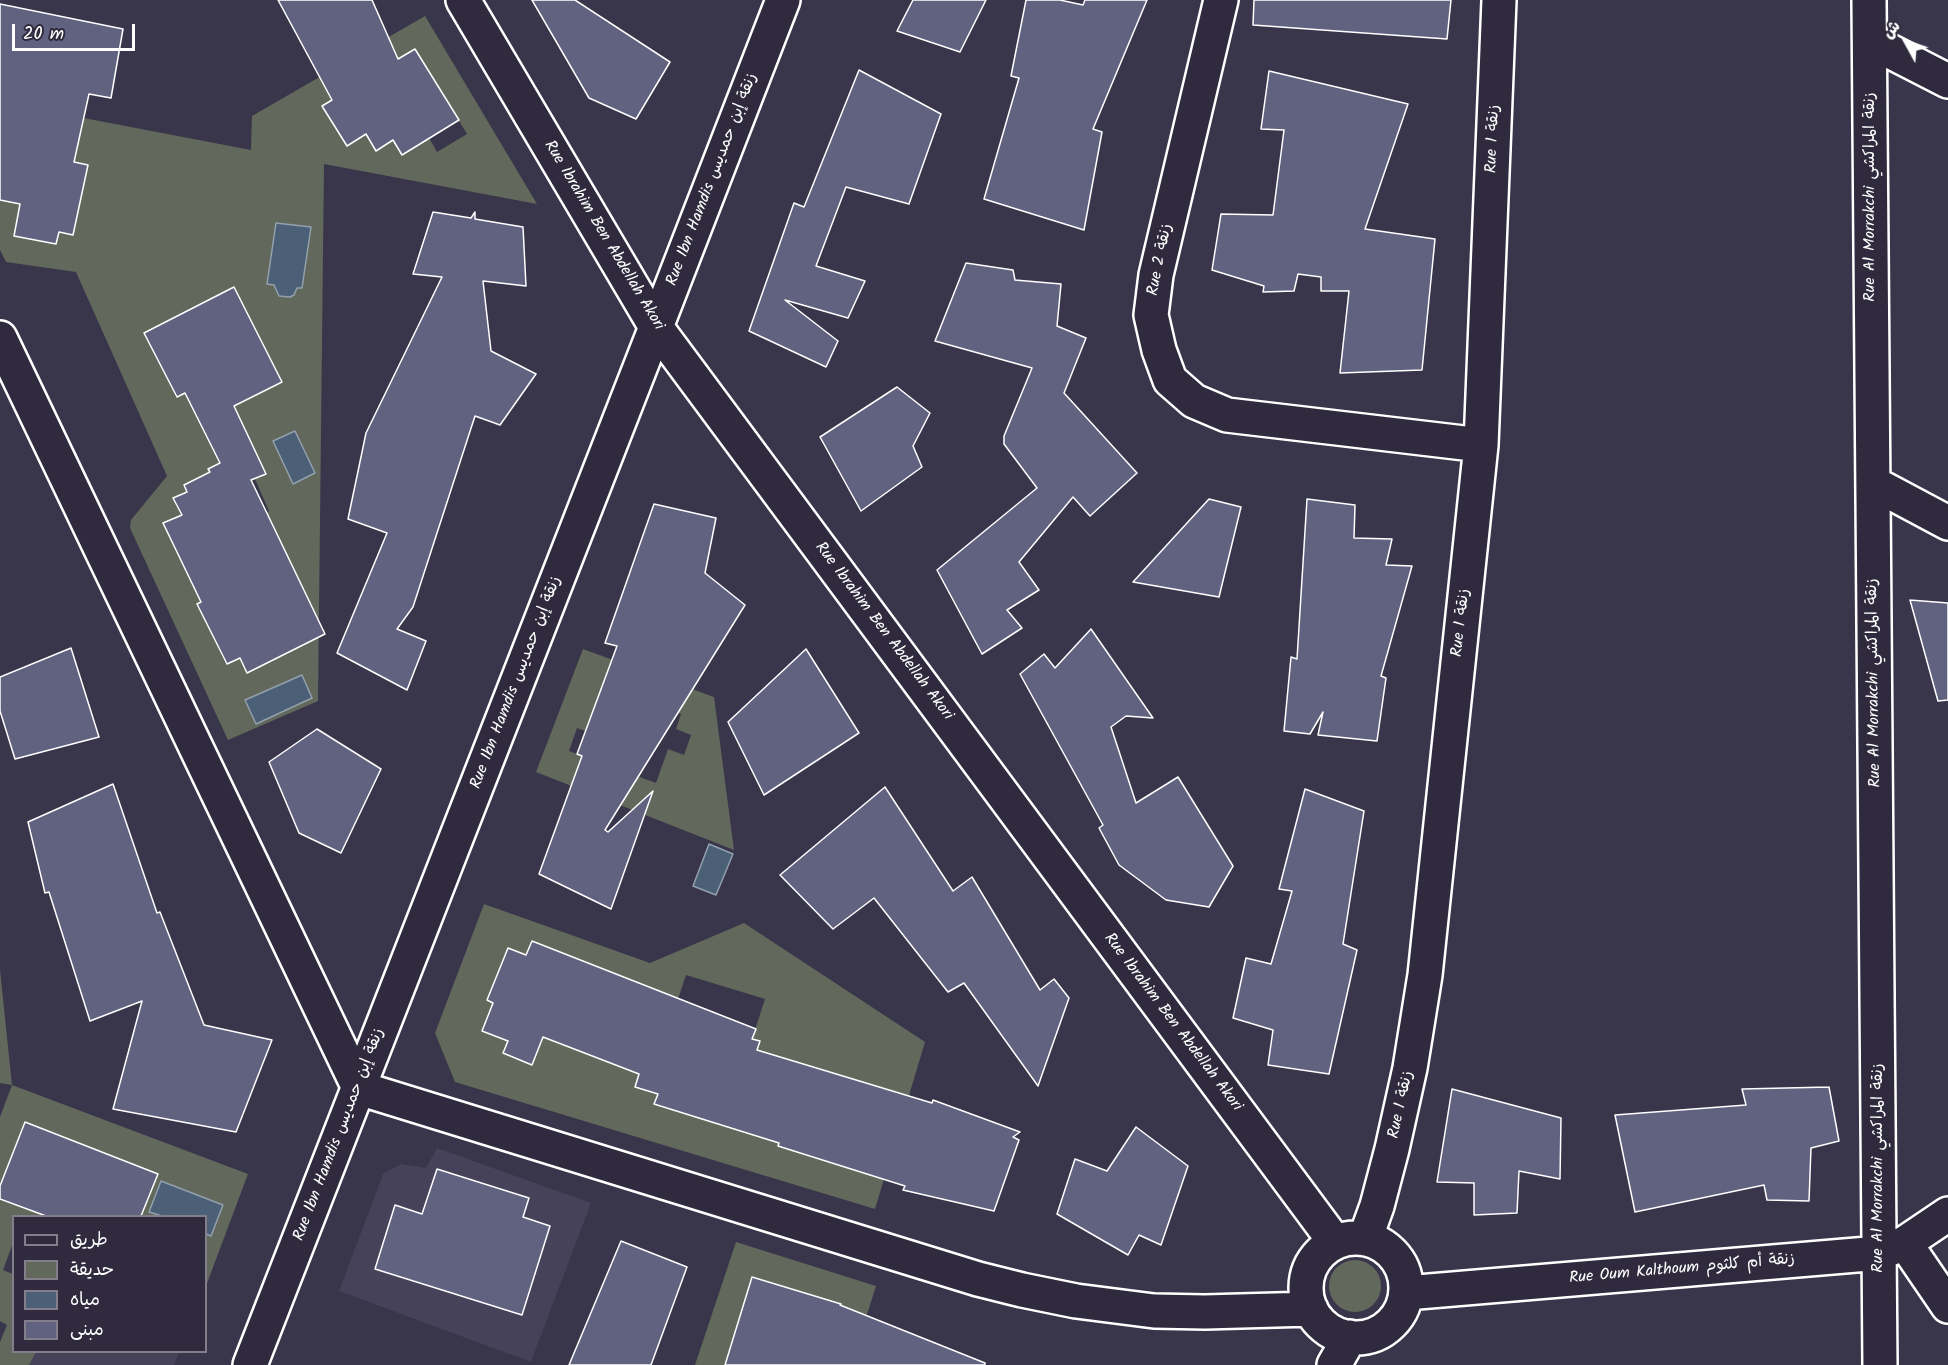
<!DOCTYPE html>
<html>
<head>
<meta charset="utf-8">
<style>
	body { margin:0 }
	#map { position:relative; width:1948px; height:1365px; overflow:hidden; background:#39354a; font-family:Kalam,"Playpen Sans Arabic",sans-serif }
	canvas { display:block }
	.legend { position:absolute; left:12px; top:1215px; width:195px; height:138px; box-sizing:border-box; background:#2f2a3d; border:2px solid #827f8b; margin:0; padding:8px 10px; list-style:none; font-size:18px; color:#fff }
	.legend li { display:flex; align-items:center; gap:12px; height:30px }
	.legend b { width:30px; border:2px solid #827f8b }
	.north { position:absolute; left:1876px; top:12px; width:60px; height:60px; -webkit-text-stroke:4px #2f2a3d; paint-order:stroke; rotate:310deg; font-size:16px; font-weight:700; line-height:24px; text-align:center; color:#fff }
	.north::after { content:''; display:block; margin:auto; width:21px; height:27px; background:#fff; clip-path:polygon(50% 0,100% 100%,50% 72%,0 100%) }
	.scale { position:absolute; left:12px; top:24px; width:123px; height:27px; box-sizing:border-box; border:3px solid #fff; border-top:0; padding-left:8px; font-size:18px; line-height:21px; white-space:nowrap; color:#fff; -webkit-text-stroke:4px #2f2a3d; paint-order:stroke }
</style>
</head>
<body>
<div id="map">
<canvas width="1948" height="1365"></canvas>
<ul class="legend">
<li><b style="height:8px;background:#2f2a3d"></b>طريق</li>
<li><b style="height:16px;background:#62685b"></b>حديقة</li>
<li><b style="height:16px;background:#4b6076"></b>مياه</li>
<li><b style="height:16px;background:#60627f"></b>مبنى</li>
</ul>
<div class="north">ش</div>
<div class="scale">20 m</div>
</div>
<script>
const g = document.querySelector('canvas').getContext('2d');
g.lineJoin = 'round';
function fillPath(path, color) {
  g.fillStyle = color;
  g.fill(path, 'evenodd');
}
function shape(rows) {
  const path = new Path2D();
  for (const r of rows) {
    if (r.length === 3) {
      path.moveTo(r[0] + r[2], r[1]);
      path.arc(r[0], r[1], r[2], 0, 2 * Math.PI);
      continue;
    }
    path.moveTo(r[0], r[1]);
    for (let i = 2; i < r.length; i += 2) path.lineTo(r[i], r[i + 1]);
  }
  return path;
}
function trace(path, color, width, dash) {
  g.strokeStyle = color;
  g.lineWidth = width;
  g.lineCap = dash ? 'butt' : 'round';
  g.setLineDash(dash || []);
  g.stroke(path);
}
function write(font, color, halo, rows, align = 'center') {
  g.font = font + ' Kalam,"Playpen Sans Arabic",sans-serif';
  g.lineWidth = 6;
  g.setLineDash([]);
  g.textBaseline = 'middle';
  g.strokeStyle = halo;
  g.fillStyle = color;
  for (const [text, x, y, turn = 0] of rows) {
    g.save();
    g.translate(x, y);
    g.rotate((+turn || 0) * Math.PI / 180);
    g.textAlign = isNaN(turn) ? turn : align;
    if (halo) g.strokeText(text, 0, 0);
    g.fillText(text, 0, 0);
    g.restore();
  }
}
fillPath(shape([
	[437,1148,591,1203,531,1362,339,1291,383,1174,401,1164,426,1168],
	[36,1352,179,1352,174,1365,29,1365]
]), '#45425a');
fillPath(shape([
	[425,16,537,204,324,164,318,701,228,740,130,528,131,520,167,476,76,272,6,262,0,250,0,200,20,204,14,236,56,244,59,232,73,235,88,165,74,162,0,102,251,150,252,116],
	[415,49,467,134,437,152,429,138,393,140,376,150,366,134,347,145,322,106],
	[234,287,282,382,185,393,176,397,145,333],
	[253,447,266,474,255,479,269,511,250,520,164,523,181,515,173,498,187,492,184,485,210,472,209,468],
	[242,582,247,672,240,658,226,664,197,604],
	[583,649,714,697,734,850,536,772],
	[603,686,681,714,676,729,691,735,684,755,668,749,656,783,569,751,577,728,585,731],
	[484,904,650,963,744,923,925,1042,875,1209,455,1082,435,1033],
	[532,941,621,976,590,1055,551,1040,558,1023,550,1020,532,1065,504,1053,508,1041,482,1031,493,1003,487,1000,508,949,526,955],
	[686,975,765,999,752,1039,732,1128,655,1104,674,1011],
	[0,970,12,1085,248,1174,206,1286,206,1234,211,1235,222,1205,150,1211,162,1216,141,1216,158,1174,26,1122,0,1186,0,1117,12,1085,0,1083],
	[0,1199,46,1216,14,1216,13,1243,3,1270,13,1274,14,1352,36,1352,29,1365,0,1365,0,1342,7,1325,0,1321],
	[736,1242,876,1286,851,1365,832,1333,841,1304,752,1277,725,1365,695,1365],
	[1355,1286,26]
]), '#62685b');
const water = shape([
	[276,223,311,227,302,288,297,288,294,295,290,297,279,296,274,285,267,284,276,223],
	[295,431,315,473,293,484,273,441,295,431],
	[302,675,312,698,256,724,245,700,302,675],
	[709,844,733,854,716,895,693,886,709,844],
	[161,1181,223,1205,211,1236,206,1234,206,1216,162,1216,149,1212,161,1181]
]);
fillPath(water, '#4b6076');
trace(water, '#93a0ad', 1.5);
const building = shape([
	[278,0,372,0,398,59,415,49,459,120,402,155,393,140,376,151,366,134,347,146,322,106,332,100,278,0],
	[532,0,575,0,670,62,636,119,589,98,532,0],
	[913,0,986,0,960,52,897,31,913,0],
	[1026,0,1060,0,1083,5,1085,0,1147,0,1093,129,1102,132,1084,230,984,199,1019,78,1011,76,1026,0],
	[1254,0,1451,0,1447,39,1253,25,1254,0],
	[0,4,123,29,111,98,89,94,74,162,88,165,73,235,59,232,56,244,14,236,20,204,0,200,0,4],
	[859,70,941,114,909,204,846,187,816,266,865,281,848,318,785,300,838,341,826,367,749,331,794,203,804,207,859,70],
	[1269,71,1408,104,1365,229,1435,239,1422,370,1340,373,1349,291,1321,291,1321,277,1298,274,1294,291,1263,292,1264,286,1212,270,1221,214,1273,215,1284,130,1261,129,1269,71],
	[433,212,471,218,475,212,475,219,523,227,526,286,483,281,491,351,536,374,500,425,475,416,413,607,397,629,426,641,407,690,337,653,387,533,348,519,366,433,442,277,413,274,433,212],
	[966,263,1013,270,1015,280,1061,284,1057,326,1086,338,1064,393,1137,473,1090,516,1073,497,1019,562,1039,590,1007,610,1022,628,982,654,937,570,1037,488,1004,444,1004,436,1032,368,935,341,966,263],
	[234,287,282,382,234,406,266,474,251,480,325,634,247,673,240,658,227,664,197,604,201,602,163,523,182,515,173,498,187,492,184,485,210,472,208,469,220,463,185,393,177,397,144,333,234,287],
	[897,387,930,413,913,446,922,467,861,511,820,437,897,387],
	[1209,499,1241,507,1219,597,1133,582,1209,499],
	[1307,499,1355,505,1354,538,1392,539,1386,565,1412,566,1381,676,1386,678,1377,741,1318,735,1323,712,1310,734,1284,731,1291,657,1297,659,1307,499],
	[654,504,716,518,705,573,745,605,605,830,608,832,653,791,611,909,539,874,582,756,577,754,617,646,605,643,654,504],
	[1910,600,1948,603,1948,700,1938,701,1910,600],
	[1091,629,1153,718,1126,716,1111,727,1136,803,1178,777,1233,866,1209,907,1166,900,1119,865,1099,828,1103,825,1020,674,1044,654,1055,668,1091,629],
	[71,648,99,737,15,759,0,711,0,677,71,648],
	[806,649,859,733,764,795,728,722,806,649],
	[317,729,381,769,341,853,299,833,269,762,317,729],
	[113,784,157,913,160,912,204,1025,272,1040,236,1132,113,1109,142,1001,90,1021,49,892,45,893,28,822,113,784],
	[885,787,953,891,972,877,1040,990,1054,979,1069,998,1038,1086,964,983,948,992,874,898,833,929,780,875,885,787],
	[1305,789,1364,811,1343,944,1357,950,1329,1074,1268,1065,1273,1030,1233,1018,1246,958,1271,964,1292,891,1279,889,1305,789],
	[532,941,756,1029,752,1039,760,1041,757,1050,932,1103,933,1100,1020,1132,1013,1137,1019,1140,994,1211,903,1190,905,1186,778,1146,779,1143,654,1104,658,1094,635,1087,639,1074,543,1037,532,1065,503,1053,508,1041,482,1031,493,1003,487,1000,508,948,526,955,532,941],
	[1829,1087,1839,1141,1811,1148,1809,1201,1767,1200,1764,1185,1635,1212,1615,1115,1746,1105,1742,1089,1829,1087],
	[1452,1089,1561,1118,1560,1179,1519,1171,1517,1213,1474,1215,1474,1183,1437,1182,1452,1089],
	[25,1122,158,1174,141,1216,46,1216,0,1199,0,1186,25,1122],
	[1136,1127,1188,1166,1161,1245,1139,1235,1128,1255,1057,1214,1075,1159,1107,1171,1136,1127],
	[437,1169,529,1198,523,1217,550,1226,522,1315,375,1269,395,1205,422,1214,437,1169],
	[621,1241,687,1267,651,1365,569,1365,621,1241],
	[752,1277,841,1304,840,1305,985,1363,985,1365,725,1365,752,1277]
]);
fillPath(building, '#60627f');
trace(building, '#fff', 1.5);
const street = shape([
	[463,0,656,327,1335,1242],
	[1221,0,1156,275,1151,315,1159,350,1170,380,1194,401,1227,415,1481,445],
	[1869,0,1880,1365],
	[1870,41,1948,81],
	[0,338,359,1088,978,1279,1022,1290,1076,1301,1154,1311,1205,1312,1311,1309],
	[1873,483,1948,523],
	[1356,1288,50],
	[1365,1239,1377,1206,1392,1149,1410,1068,1425,975,1481,445,1499,0],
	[1905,1243,1948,1306],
	[1406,1293,1880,1253,1905,1243,1948,1214],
	[250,1365,656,327,783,0],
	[1334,1365,1350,1337]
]);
trace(street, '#fff', 38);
trace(street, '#2f2a3d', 33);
write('16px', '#fff', '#2f2a3d', [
	["Rue 1 زنقة",1494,139,-88],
	["Rue Ibn Hamdis زنقة إبن حمديس",713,180,-69],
	["Rue Al Morrakchi زنقة المراكشي",1871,197,-90],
	["Rue Ibrahim Ben Abdellah Akori",603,236,59],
	["Rue 2 زنقة",1161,260,-79],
	["Rue 1 زنقة",1462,623,-84],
	["Rue Ibrahim Ben Abdellah Akori",883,632,53],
	["Rue Ibn Hamdis زنقة إبن حمديس",517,683,-69],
	["Rue Al Morrakchi زنقة المراكشي",1875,683,-91],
	["Rue Ibrahim Ben Abdellah Akori",1172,1023,53],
	["Rue 1 زنقة",1402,1105,-78],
	["Rue Ibn Hamdis زنقة إبن حمديس",340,1135,-69],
	["Rue Al Morrakchi زنقة المراكشي",1879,1168,-90],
	["Rue Oum Kalthoum زنقة أم كلثوم",1682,1270,-5]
]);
</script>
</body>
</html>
